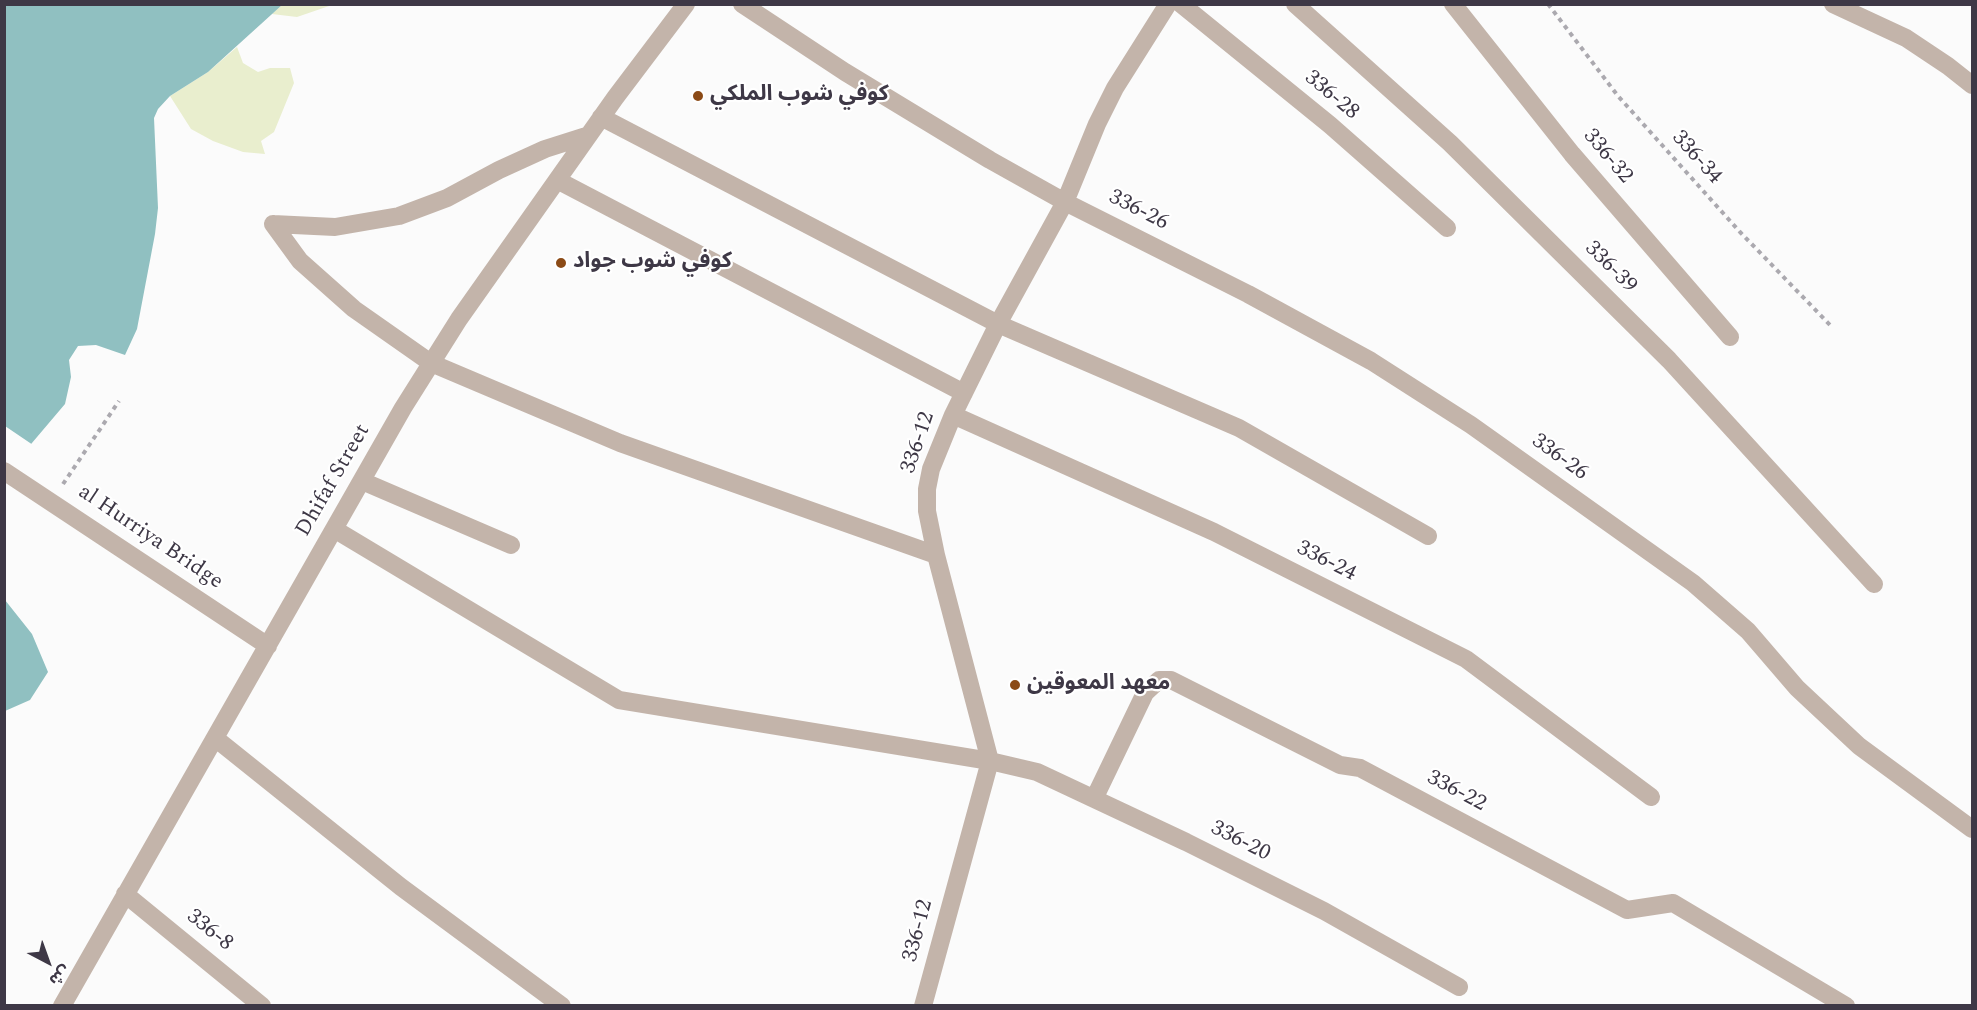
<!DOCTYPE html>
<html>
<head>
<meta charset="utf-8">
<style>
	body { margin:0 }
	#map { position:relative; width:1977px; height:1010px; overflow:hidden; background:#fbfbfb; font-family:Spectral,"Noto Sans Arabic",serif }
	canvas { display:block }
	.frame { position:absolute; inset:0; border:6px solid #3e3846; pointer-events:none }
	.north { position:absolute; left:18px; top:932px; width:60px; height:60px; -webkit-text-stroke:4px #fff; paint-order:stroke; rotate:139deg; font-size:16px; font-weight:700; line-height:24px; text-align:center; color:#3e3846 }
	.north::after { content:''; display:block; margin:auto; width:21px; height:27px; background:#3e3846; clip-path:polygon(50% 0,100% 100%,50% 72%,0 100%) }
</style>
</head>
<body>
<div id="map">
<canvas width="1977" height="1010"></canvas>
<div class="frame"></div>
<div class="north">ش</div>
</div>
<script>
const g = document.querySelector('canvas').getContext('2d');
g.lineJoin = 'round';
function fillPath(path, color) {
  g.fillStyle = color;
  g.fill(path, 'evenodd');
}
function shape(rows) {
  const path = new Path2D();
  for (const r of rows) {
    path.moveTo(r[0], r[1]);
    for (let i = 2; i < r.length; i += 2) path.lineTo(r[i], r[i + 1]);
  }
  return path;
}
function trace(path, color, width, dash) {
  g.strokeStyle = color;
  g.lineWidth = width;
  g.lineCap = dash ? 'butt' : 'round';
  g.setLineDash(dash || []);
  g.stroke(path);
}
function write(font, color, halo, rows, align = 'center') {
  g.font = font + ' Spectral,"Noto Sans Arabic",serif';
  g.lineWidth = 4.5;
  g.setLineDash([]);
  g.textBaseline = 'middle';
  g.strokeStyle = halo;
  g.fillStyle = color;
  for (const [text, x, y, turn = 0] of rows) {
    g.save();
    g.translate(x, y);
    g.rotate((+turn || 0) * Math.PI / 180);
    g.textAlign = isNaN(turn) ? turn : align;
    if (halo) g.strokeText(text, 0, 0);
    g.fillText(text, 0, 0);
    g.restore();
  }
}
fillPath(shape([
	[282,5,332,5,297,17,272,14],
	[237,47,243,63,258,72,270,68,290,68,294,83,274,132,261,141,265,154,243,152,213,141,191,129,170,96,208,72]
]), '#e9eece');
fillPath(shape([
	[5,5,282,5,208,72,170,96,158,109,154,118,158,208,155,234,137,329,125,355,96,345,78,346,69,360,71,377,65,404,26,450,5,493],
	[5,600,32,634,48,672,30,700,5,711]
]), '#90c0c1');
fillPath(shape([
	[5,426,33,445,29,451,22,476,4,496]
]), '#fbfbfb');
trace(shape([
	[1548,4,1618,96,1740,232,1830,325],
	[63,484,119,401]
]), '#aba9af', 4, [4.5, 4.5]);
trace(shape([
	[742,4,845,72,990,160,1065,202,1248,294,1371,361,1471,425,1693,583,1748,631,1797,688,1859,746,1972,829],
	[1181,4,1330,125,1447,228],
	[1295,4,1450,143,1669,360,1874,584],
	[1453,4,1572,154,1730,337],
	[1833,4,1906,38,1948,66,1972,85],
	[601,117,998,324,1239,428,1428,536],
	[557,180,964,393],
	[273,224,300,261,354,309,431,363,620,443,936,555],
	[273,224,335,227,399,216,447,198,499,170,545,149,589,135],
	[953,415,1214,532,1466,659,1651,797],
	[4,471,268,646],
	[362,481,511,545],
	[334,529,619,700,990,761,1037,772,1186,842,1324,911,1459,987],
	[215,738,401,887,562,1006],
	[1094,799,1145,693,1159,680,1171,680,1340,765,1360,768,1627,910,1673,903,1846,1006],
	[125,894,262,1006],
	[62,1006,403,408,459,319,615,98,686,4],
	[923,1006,990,761,936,555,927,511,927,489,931,469,953,415,998,324,1065,202,1097,124,1115,88,1168,4]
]), '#c3b4aa', 18);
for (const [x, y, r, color] of [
	[698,96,6,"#8b4a16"],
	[561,263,6,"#8b4a16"],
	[1015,685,6,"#8b4a16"]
]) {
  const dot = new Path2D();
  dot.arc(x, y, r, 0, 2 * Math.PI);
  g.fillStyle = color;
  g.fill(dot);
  trace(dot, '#fff', 2);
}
write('bold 22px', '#3e3846', '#fff', [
	["كوفي شوب الملكي",710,96],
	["كوفي شوب جواد",573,263],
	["معهد المعوقين",1027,685]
], 'left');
write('22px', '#3e3846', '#fff', [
	["336-28",1331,96,40],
	["336-32",1607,157,50],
	["336-34",1696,158,48],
	["336-26",1138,211,27],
	["336-39",1610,268,45],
	["336-12",919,443,-71],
	["336-26",1559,458,36],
	["Dhifaf Street",334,481,-60],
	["al Hurriya Bridge",150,538,34],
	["336-24",1326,562,27],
	["336-22",1456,792,28],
	["336-20",1240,842,27],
	["336-8",209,931,39],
	["336-12",919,931,-75]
]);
</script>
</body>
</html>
